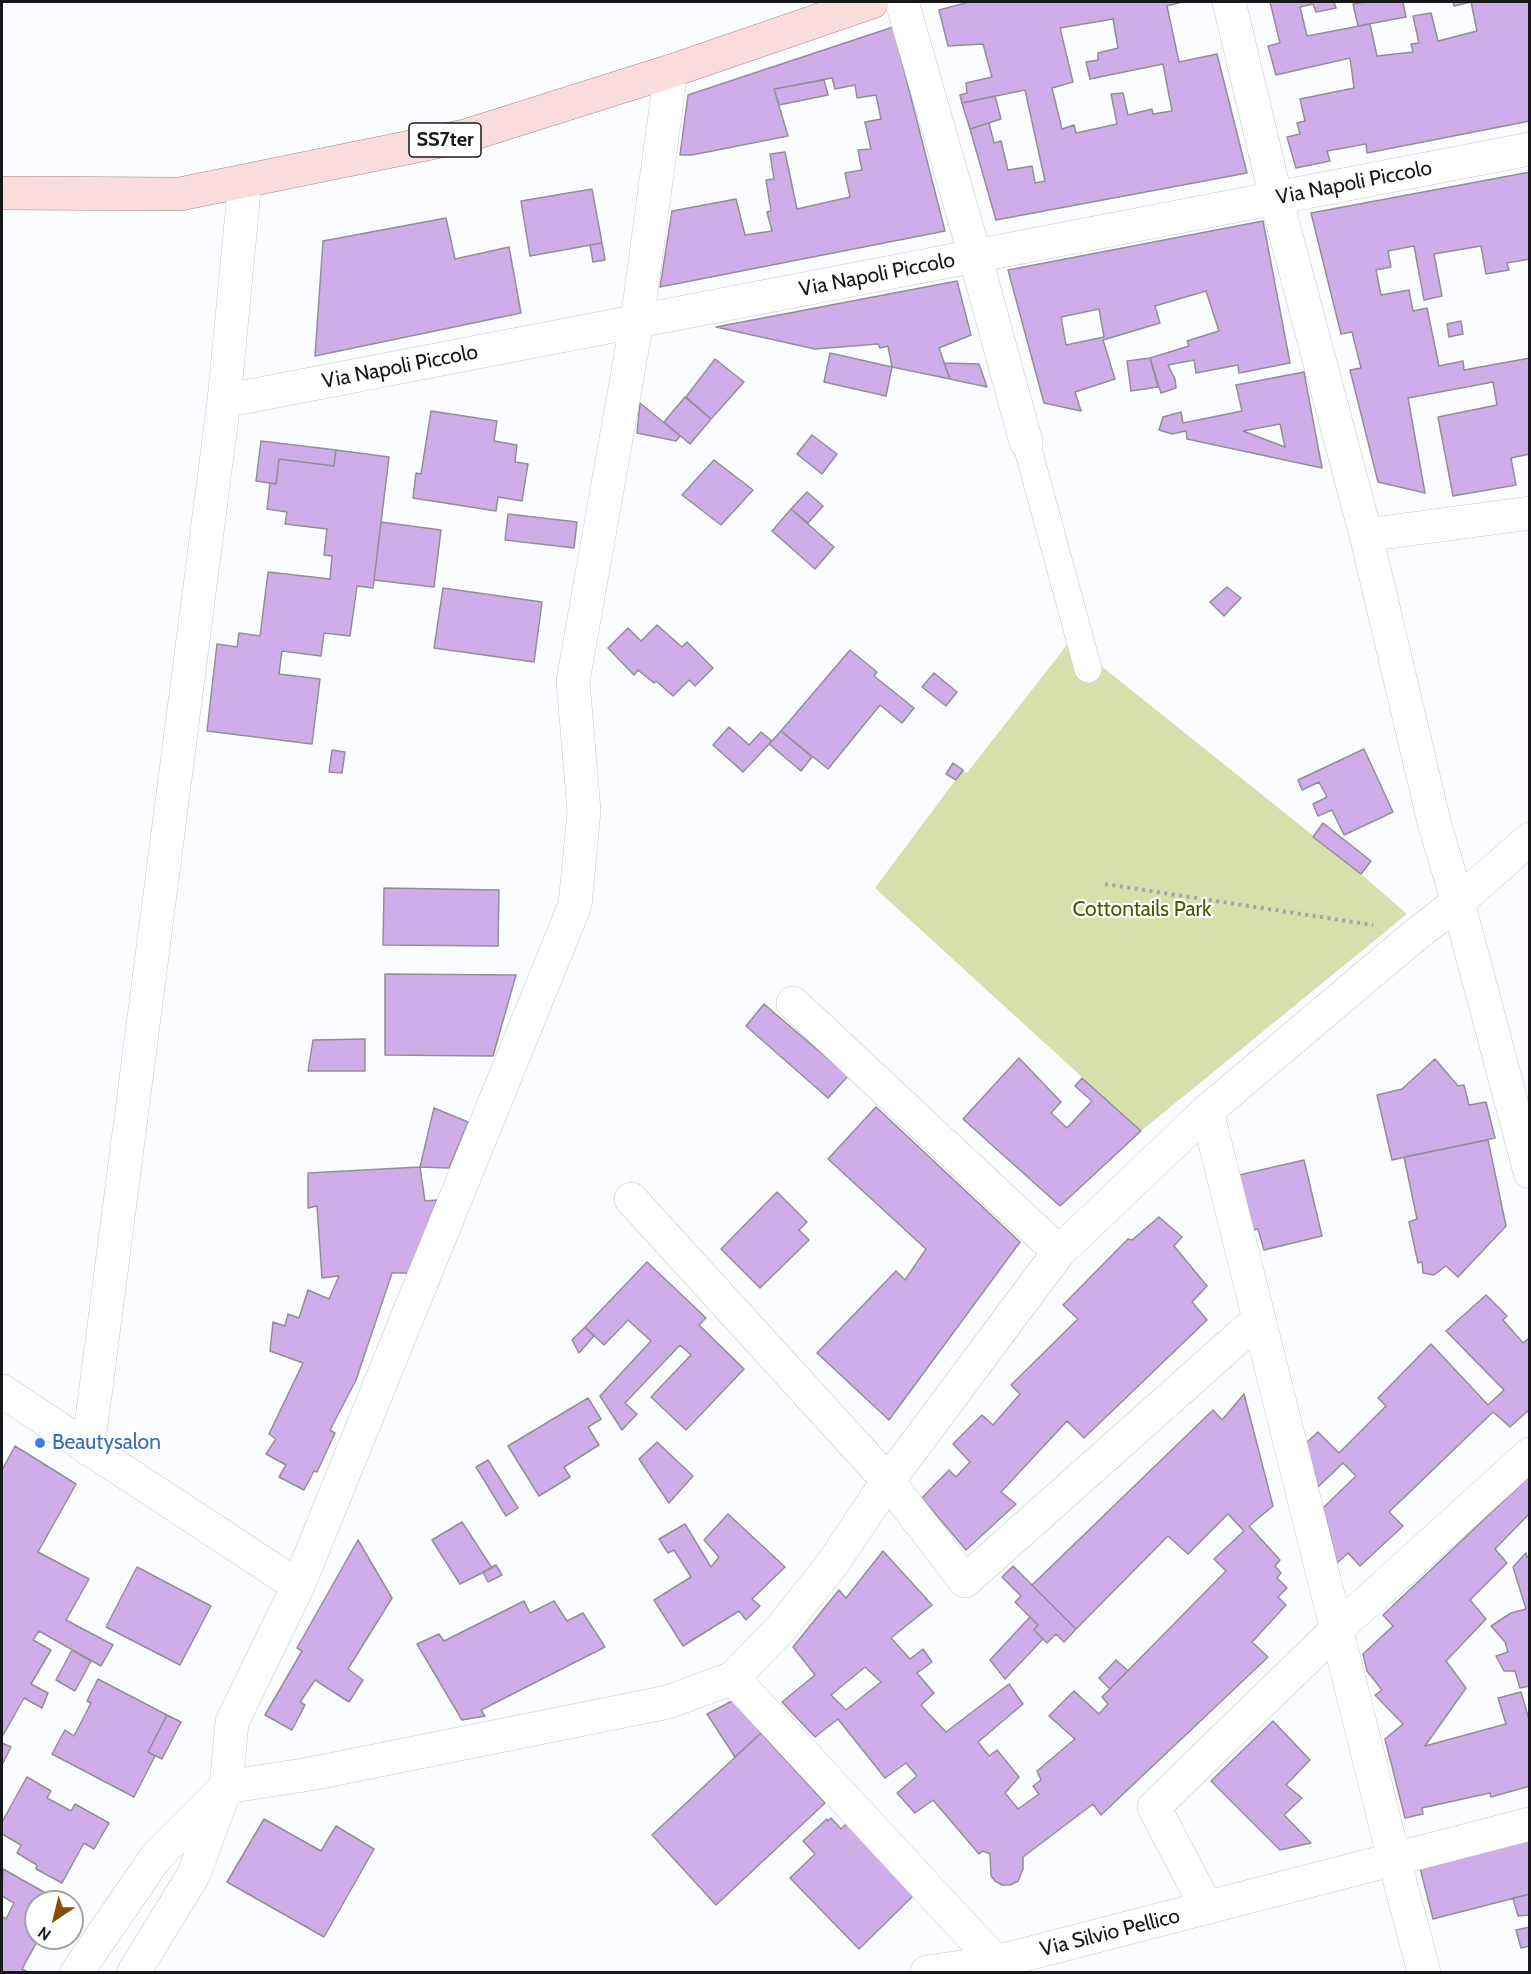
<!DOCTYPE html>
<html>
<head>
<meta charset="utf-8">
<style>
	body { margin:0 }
	#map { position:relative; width:1531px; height:1974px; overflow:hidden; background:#fafcff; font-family:Cabin,sans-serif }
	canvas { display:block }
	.frame { position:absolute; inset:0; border:3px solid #16181a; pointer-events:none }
	.north { position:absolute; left:24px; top:1890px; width:60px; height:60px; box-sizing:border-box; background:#fff; border:2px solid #a2a3a3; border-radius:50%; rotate:215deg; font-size:16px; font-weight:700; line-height:24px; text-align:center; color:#16181a }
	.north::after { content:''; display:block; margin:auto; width:21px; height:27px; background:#884e05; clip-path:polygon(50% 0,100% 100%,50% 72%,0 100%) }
</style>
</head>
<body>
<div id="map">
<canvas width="1531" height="1974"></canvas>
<div class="frame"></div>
<div class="north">N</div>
</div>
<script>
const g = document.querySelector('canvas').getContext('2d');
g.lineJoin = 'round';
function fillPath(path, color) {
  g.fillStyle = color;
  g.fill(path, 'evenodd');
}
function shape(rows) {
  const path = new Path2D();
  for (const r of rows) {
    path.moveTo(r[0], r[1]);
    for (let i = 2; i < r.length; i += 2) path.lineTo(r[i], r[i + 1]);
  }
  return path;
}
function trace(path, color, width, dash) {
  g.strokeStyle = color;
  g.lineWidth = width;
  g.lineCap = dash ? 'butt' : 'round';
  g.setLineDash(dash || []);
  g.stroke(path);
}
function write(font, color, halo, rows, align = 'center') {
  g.font = font + ' Cabin,sans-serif';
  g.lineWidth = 4.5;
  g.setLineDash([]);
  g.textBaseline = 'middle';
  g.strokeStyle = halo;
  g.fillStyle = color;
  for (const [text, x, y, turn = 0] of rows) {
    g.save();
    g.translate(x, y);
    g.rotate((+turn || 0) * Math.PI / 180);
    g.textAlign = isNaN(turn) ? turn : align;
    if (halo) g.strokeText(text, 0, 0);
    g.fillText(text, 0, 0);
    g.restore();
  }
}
fillPath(shape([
	[1070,641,1361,874,1407,914,1141,1131,875,888,963,770,967,773]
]), '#d7e0ac');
const building = shape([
	[969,2,1182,2,1167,6,1179,62,1217,54,1247,173,996,220,970,129,989,123,994,143,1001,141,1008,170,1032,166,1035,183,1045,181,1025,90,962,103,960,95,967,93,966,83,992,77,983,44,948,46,939,10,969,2],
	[1113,19,1118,48,1098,53,1098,60,1086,62,1090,79,1163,64,1172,111,1153,114,1152,109,1128,115,1123,93,1111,94,1117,124,1076,133,1074,125,1062,129,1052,88,1073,82,1060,28,1113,19],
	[1270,2,1334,2,1336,8,1316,12,1313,4,1300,7,1307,36,1370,24,1377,56,1413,52,1411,44,1419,43,1413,16,1431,13,1438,41,1477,31,1471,2,1454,6,1453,2,1530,2,1530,121,1367,153,1366,144,1327,151,1330,161,1296,168,1287,137,1300,134,1297,123,1305,121,1300,99,1354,88,1350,58,1276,75,1268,46,1280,43,1270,2],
	[1367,2,1403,2,1406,17,1358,26,1353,4,1367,2],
	[893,27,945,231,660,287,672,211,736,199,745,235,772,231,767,212,771,211,766,180,774,179,770,154,785,152,797,209,850,197,845,173,862,170,858,150,871,149,865,122,881,119,876,95,857,98,855,85,835,89,832,78,774,89,788,136,692,155,680,155,688,95,893,27],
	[824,80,828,95,779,105,774,89,824,80],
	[995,96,1001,119,970,129,962,103,995,96],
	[1530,172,1530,259,1507,263,1509,270,1486,274,1481,246,1434,254,1442,296,1424,300,1414,246,1388,251,1391,267,1376,270,1381,295,1409,290,1413,311,1427,308,1439,366,1463,361,1464,370,1530,358,1530,454,1511,458,1516,485,1453,496,1438,417,1497,405,1493,382,1408,398,1425,493,1378,482,1350,370,1361,368,1352,332,1341,334,1311,213,1530,172],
	[592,189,602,243,530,256,521,201,592,189],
	[446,218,455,259,509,247,521,313,315,356,323,241,446,218],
	[1263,221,1290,363,1239,373,1238,365,1196,373,1194,360,1168,365,1175,379,1176,388,1161,393,1150,358,1189,346,1187,341,1219,331,1206,291,1155,306,1160,323,1103,340,1115,379,1075,392,1081,411,1044,403,1008,270,1263,221],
	[1099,309,1104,337,1066,345,1061,317,1099,309],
	[602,243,605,260,593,262,590,245,602,243],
	[957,281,971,335,939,348,950,379,892,367,888,346,880,348,878,344,815,349,716,327,957,281],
	[1461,321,1463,334,1449,337,1447,324,1461,321],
	[830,353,892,367,886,396,824,382,830,353],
	[1150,358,1158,387,1131,391,1127,361,1150,358],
	[715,359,744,382,711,419,686,397,715,359],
	[944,363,979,364,987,387,950,379,944,363],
	[1304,372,1322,468,1187,439,1186,431,1172,434,1159,430,1163,417,1181,412,1183,423,1242,411,1236,385,1304,372],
	[1280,424,1285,447,1243,431,1280,424],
	[685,397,711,419,690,444,664,422,685,397],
	[640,403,680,436,676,441,637,433,640,403],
	[431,411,497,421,494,441,517,445,515,462,528,464,522,501,498,497,496,511,413,498,416,473,421,474,431,411],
	[812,435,837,454,822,474,797,454,812,435],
	[261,441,336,450,334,466,279,459,276,484,256,481,261,441],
	[336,450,389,457,373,588,357,586,350,636,324,633,321,656,282,651,279,674,320,679,312,744,207,731,217,644,237,647,239,633,260,636,268,572,330,579,332,556,324,555,327,529,285,524,287,512,267,509,270,483,276,484,279,459,334,466,336,450],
	[714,460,753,490,721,525,682,495,714,460],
	[807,492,823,506,808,523,791,509,807,492],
	[791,509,834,547,815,569,772,531,791,509],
	[508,514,577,522,574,548,505,540,508,514],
	[381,522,441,530,434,587,374,580,381,522],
	[1227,587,1241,598,1224,616,1210,602,1227,587],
	[443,588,542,602,534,662,434,648,443,588],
	[657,625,682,647,687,642,713,668,695,686,689,680,673,696,656,681,654,683,638,670,634,675,608,648,628,628,641,641,657,625],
	[850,650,877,672,874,676,914,708,902,723,880,705,828,769,781,731,850,650],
	[934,673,957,692,946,706,922,687,934,673],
	[729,727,749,745,761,732,772,741,743,772,713,745,729,727],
	[781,731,812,757,801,771,769,744,781,731],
	[1364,749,1393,812,1344,835,1332,810,1318,816,1313,804,1327,797,1319,782,1302,790,1298,780,1364,749],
	[332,750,345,752,342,773,329,772,332,750],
	[953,763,963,770,956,780,946,774,953,763],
	[1323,823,1371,861,1361,874,1313,837,1323,823],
	[384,888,499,890,498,946,383,945,384,888],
	[385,974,516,975,493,1056,385,1055,385,974],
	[764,1004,848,1076,828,1098,746,1026,764,1004],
	[365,1039,365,1071,308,1071,313,1040,365,1039],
	[1019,1058,1061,1102,1051,1113,1067,1128,1092,1101,1075,1086,1082,1078,1141,1131,1060,1206,963,1119,1019,1058],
	[1435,1059,1458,1086,1464,1085,1469,1105,1486,1102,1495,1138,1392,1160,1377,1095,1402,1089,1435,1059],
	[876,1107,1020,1242,889,1420,817,1353,896,1271,905,1280,926,1249,828,1159,876,1107],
	[434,1108,468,1122,449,1168,420,1167,434,1108],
	[1488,1140,1506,1226,1458,1277,1446,1266,1434,1275,1423,1273,1422,1262,1418,1263,1409,1222,1417,1219,1404,1157,1488,1140],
	[1304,1160,1322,1236,1264,1250,1258,1229,1252,1230,1239,1175,1304,1160],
	[420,1167,425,1201,437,1200,408,1273,392,1273,356,1380,330,1430,335,1433,317,1472,314,1471,304,1490,279,1477,286,1465,266,1454,276,1439,269,1434,303,1363,270,1351,273,1322,285,1326,288,1314,299,1318,308,1290,329,1299,339,1276,322,1278,317,1206,308,1208,308,1173,420,1167],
	[777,1192,807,1222,799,1230,809,1240,760,1288,721,1249,777,1192],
	[1159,1217,1182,1237,1174,1246,1207,1286,1192,1302,1207,1320,1084,1438,1067,1421,1001,1492,1016,1504,966,1550,922,1498,949,1470,956,1477,970,1462,953,1444,982,1415,993,1425,1020,1394,1011,1385,1078,1319,1063,1305,1128,1239,1132,1240,1159,1217],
	[647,1262,706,1318,699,1325,744,1369,686,1430,651,1397,691,1355,680,1345,625,1403,637,1414,622,1430,600,1396,651,1341,628,1320,604,1345,585,1327,647,1262],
	[1486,1295,1507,1316,1503,1320,1523,1343,1528,1339,1530,1341,1530,1409,1510,1427,1493,1412,1389,1512,1403,1526,1360,1566,1348,1553,1337,1563,1323,1508,1356,1476,1343,1463,1318,1487,1306,1443,1318,1432,1339,1453,1386,1406,1378,1398,1431,1344,1488,1405,1504,1390,1446,1331,1486,1295],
	[585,1327,594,1336,579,1353,572,1340,585,1327],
	[1244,1394,1273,1506,1249,1526,1280,1560,1275,1566,1281,1573,1277,1578,1287,1588,1278,1597,1286,1605,1252,1642,1268,1657,1101,1815,1093,1804,1023,1857,1023,1869,1018,1881,1010,1885,1002,1885,995,1881,991,1876,990,1854,983,1851,979,1854,933,1800,915,1813,897,1793,917,1776,906,1763,885,1778,838,1719,815,1737,782,1702,815,1675,793,1647,839,1590,846,1598,883,1551,932,1605,891,1638,910,1659,923,1649,932,1662,917,1673,934,1693,921,1705,928,1713,946,1732,1009,1684,1023,1704,978,1742,989,1756,997,1750,1019,1777,1005,1793,1018,1809,1039,1794,1033,1786,1041,1780,1037,1771,1075,1739,1049,1716,1074,1691,1099,1714,1108,1704,1102,1697,1226,1571,1214,1559,1244,1531,1228,1514,1188,1554,1168,1536,1076,1629,1032,1585,1213,1410,1222,1420,1244,1394],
	[865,1667,881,1682,846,1710,831,1695,865,1667],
	[588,1398,601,1419,588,1427,599,1445,564,1467,570,1477,539,1496,508,1446,588,1398],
	[657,1442,693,1476,669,1503,639,1459,657,1442],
	[15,1446,76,1484,38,1552,89,1579,66,1620,113,1645,101,1666,39,1631,33,1640,51,1650,31,1684,48,1693,42,1708,24,1698,2,1737,2,1470,15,1446],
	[488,1460,518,1508,506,1516,476,1467,488,1460],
	[1530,1476,1530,1516,1528,1515,1495,1549,1507,1563,1470,1600,1486,1619,1446,1661,1466,1688,1425,1746,1506,1724,1498,1698,1521,1692,1530,1723,1530,1786,1491,1797,1490,1793,1422,1808,1423,1814,1405,1818,1385,1739,1403,1724,1375,1695,1382,1690,1367,1671,1363,1654,1393,1626,1383,1615,1530,1476],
	[728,1514,785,1567,752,1599,760,1606,746,1620,739,1611,683,1646,654,1600,691,1577,674,1550,668,1553,659,1539,685,1524,711,1567,719,1557,704,1540,728,1514],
	[462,1522,492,1568,460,1584,432,1540,462,1522],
	[358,1540,392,1598,348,1669,363,1680,349,1702,315,1680,300,1702,305,1705,292,1730,265,1715,302,1651,297,1648,358,1540],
	[1526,1553,1527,1557,1530,1556,1530,1686,1520,1688,1515,1671,1504,1671,1496,1656,1508,1652,1505,1642,1491,1626,1511,1613,1526,1609,1513,1567,1526,1553],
	[496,1565,502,1575,488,1582,483,1572,496,1565],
	[1013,1566,1076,1629,1064,1642,1056,1634,1047,1643,1034,1630,1038,1625,1015,1602,1021,1596,1002,1577,1013,1566],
	[137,1567,211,1606,180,1665,106,1627,137,1567],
	[524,1601,530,1613,554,1601,567,1621,583,1613,605,1647,481,1710,485,1716,462,1720,417,1644,439,1634,444,1641,524,1601],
	[1030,1617,1038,1625,1034,1630,1043,1639,1005,1679,990,1660,1030,1617],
	[72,1650,91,1661,75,1691,56,1680,72,1650],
	[1116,1660,1128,1671,1110,1689,1099,1678,1116,1660],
	[98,1679,167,1715,148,1752,155,1756,134,1797,52,1754,65,1730,74,1736,91,1703,87,1701,98,1679],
	[736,1699,761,1733,735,1757,707,1714,736,1699],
	[167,1715,181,1722,162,1759,148,1752,167,1715],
	[1273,1721,1310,1760,1286,1785,1302,1798,1284,1815,1311,1843,1280,1850,1211,1781,1273,1721],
	[761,1733,825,1803,716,1905,652,1835,761,1733],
	[2,1743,11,1747,2,1765,2,1743],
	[27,1777,51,1791,47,1798,71,1811,75,1804,109,1823,94,1849,84,1843,62,1883,36,1869,37,1865,17,1853,21,1845,2,1834,2,1822,27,1777],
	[831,1818,841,1829,846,1824,916,1893,859,1949,790,1878,815,1854,803,1841,827,1819,828,1821,831,1818],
	[264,1819,321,1851,336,1826,374,1849,324,1937,227,1882,264,1819],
	[1530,1840,1530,1894,1433,1919,1420,1868,1530,1840],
	[3,1869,60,1901,36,1902,36,1938,39,1938,22,1969,28,1972,2,1972,2,1916,6,1919,14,1903,2,1896,3,1869],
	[1530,1894,1530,1915,1518,1916,1513,1898,1530,1894],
	[1530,1927,1530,1946,1521,1948,1516,1930,1530,1927]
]);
fillPath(building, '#ceade9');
trace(building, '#938f97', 1.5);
const pedestrian = shape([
	[1026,442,1088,669]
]);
const minor = shape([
	[902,2,975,256,1026,442],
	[1229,2,1276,198,1366,535,1434,822,1458,902,1530,1172],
	[224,401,1530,149],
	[1366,535,1530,513],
	[793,1003,1059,1252],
	[1207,1111,1394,1859,1424,1972],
	[631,1199,888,1481,965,1581,1259,1319],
	[2,1391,298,1586],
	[88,1449,224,401,245,181],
	[733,1678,996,1962,1530,1824],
	[1207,1908,1154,1807,1336,1630,1530,1454],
	[77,1972,156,1857,226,1787,310,1774,668,1702,733,1678,782,1627,833,1563,888,1481,1059,1252,1207,1111,1413,937,1458,902,1530,839],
	[134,1972,194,1874,226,1787,232,1722,298,1586,575,905,584,811,573,681,637,321,671,71],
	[927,1972,996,1962]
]);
const primary = shape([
	[2,193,180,194,465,136,671,71,872,2]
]);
trace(pedestrian, '#c4c8d0', 28);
trace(minor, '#c4c8d0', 34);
trace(primary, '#a8888a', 34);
trace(shape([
	[1105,884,1373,925]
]), '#a4a6a8', 4, [3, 4.5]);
trace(pedestrian, '#fff', 27);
trace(minor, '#fff', 33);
trace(primary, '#fadcdd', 33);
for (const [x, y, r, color] of [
	[40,1443,6,"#3f7fe0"]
]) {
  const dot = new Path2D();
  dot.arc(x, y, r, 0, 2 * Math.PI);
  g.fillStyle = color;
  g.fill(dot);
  trace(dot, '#fff', 2);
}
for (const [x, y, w] of [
	[445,140,72]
]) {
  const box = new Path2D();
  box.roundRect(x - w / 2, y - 17, w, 34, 4.5);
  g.fillStyle = '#fff';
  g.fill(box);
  trace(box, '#16181a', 1.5);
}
write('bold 20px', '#16181a', null, [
	["SS7ter",445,140]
]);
write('21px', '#16181a', '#fff', [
	["Via Napoli Piccolo",1354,183,-11],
	["Via Napoli Piccolo",877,275,-11],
	["Via Napoli Piccolo",400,367,-11],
	["Via Silvio Pellico",1110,1933,-14]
]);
write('21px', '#4e5502', '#fff', [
	["Cottontails Park",1142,910]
]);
write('21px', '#366cbe', '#fff', [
	["Beautysalon",52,1443]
], 'left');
</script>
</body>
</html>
